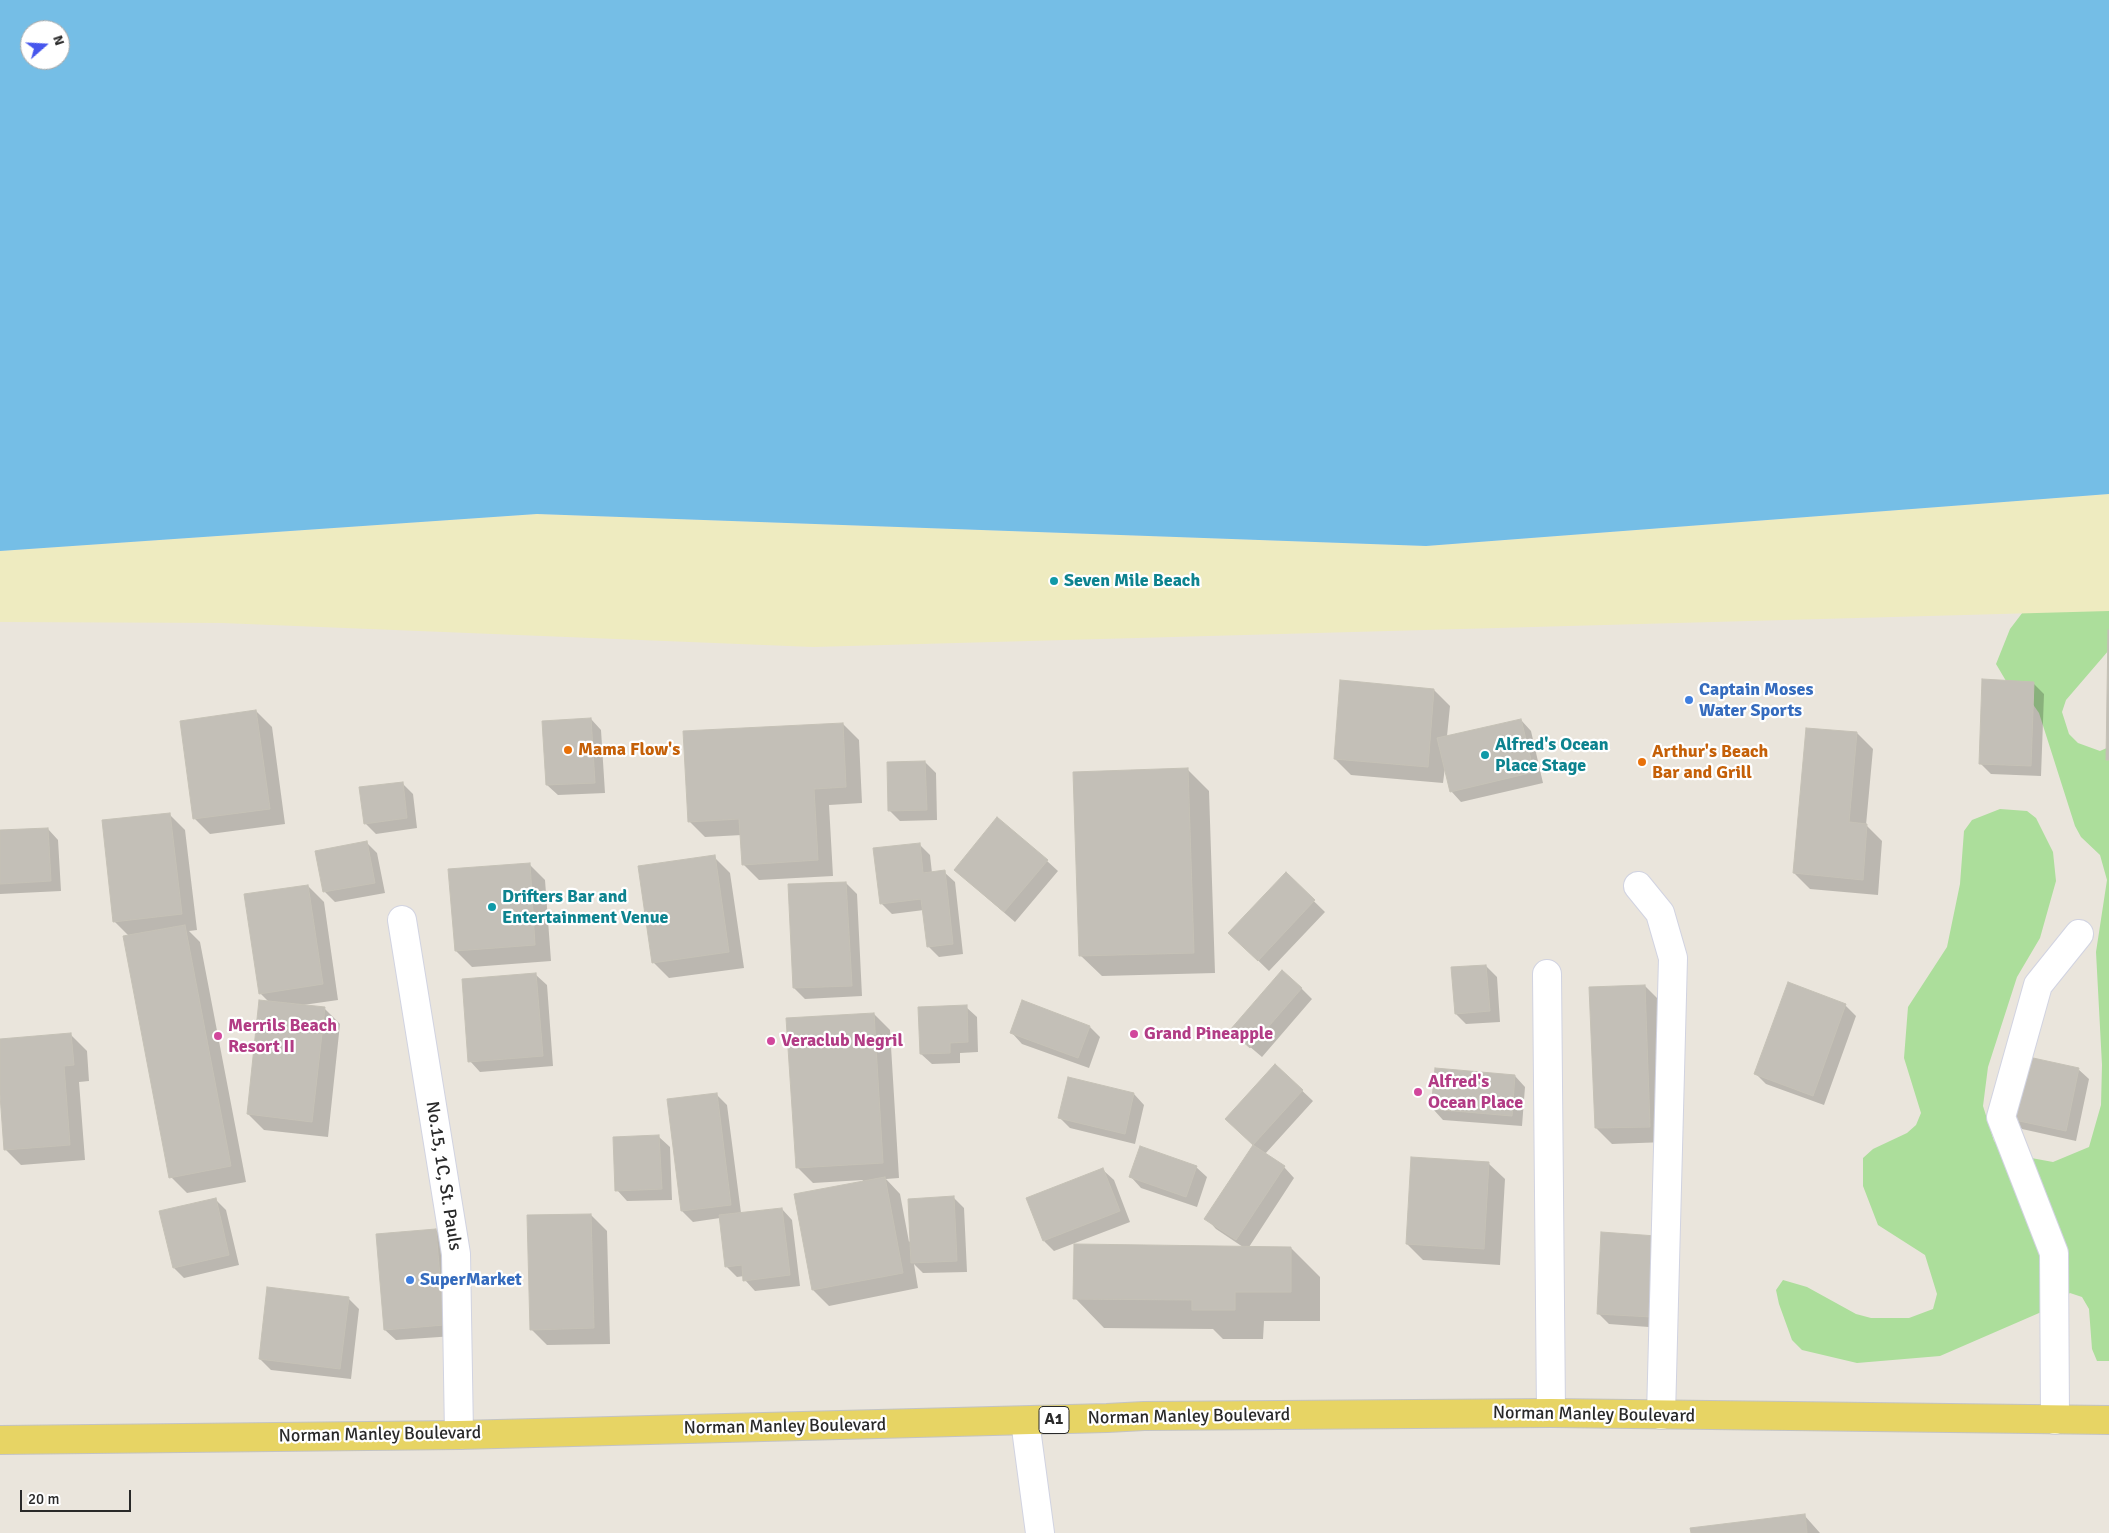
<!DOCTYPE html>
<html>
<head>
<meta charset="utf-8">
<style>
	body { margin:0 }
	#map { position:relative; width:2109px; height:1533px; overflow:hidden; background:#eae5dc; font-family:Signika,sans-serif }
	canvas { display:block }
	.north { position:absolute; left:20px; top:20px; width:50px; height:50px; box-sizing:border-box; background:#fff; border:1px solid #a9a9a9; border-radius:50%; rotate:71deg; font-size:14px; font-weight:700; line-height:20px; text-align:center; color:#292929 }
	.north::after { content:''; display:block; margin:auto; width:18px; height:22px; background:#4656ed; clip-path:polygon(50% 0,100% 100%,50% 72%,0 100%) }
	.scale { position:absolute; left:20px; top:1490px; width:111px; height:22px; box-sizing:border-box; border:2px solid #292929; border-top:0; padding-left:6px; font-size:15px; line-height:18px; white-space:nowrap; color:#292929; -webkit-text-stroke:4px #fff; paint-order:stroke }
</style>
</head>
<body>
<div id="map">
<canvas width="2109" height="1533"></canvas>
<div class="north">N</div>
<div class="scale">20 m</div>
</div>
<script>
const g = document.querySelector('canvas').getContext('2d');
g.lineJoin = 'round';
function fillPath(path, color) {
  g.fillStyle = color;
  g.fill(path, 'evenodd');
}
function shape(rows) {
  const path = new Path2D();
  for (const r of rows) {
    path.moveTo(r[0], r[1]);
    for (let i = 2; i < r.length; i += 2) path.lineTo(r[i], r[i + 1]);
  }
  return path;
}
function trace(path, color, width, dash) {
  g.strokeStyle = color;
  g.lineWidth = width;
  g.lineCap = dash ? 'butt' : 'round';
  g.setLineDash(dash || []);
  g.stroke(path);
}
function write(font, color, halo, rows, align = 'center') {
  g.font = font + ' Signika,sans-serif';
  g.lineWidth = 4.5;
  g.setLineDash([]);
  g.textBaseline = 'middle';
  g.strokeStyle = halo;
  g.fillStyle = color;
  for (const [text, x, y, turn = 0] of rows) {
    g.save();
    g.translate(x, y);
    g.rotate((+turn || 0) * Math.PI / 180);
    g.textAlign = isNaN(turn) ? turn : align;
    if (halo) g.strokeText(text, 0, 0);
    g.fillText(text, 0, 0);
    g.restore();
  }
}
fillPath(shape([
	[2109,586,2109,650,2066,700,2062,712,2069,734,2078,743,2100,751,2109,747,2109,1361,2097,1361,2092,1349,2089,1309,2082,1297,2070,1293,2046,1310,1940,1356,1857,1363,1802,1350,1792,1340,1779,1304,1776,1290,1783,1280,1807,1287,1856,1314,1871,1318,1909,1318,1933,1309,1937,1294,1925,1255,1878,1225,1863,1186,1863,1158,1873,1149,1907,1133,1916,1125,1921,1113,1904,1058,1908,1007,1947,947,1960,884,1964,831,1972,820,2000,809,2027,811,2036,818,2053,852,2056,881,2040,938,2017,977,1988,1067,1983,1106,1994,1141,2015,1155,2053,1162,2089,1147,2101,1105,2102,1065,2096,952,2107,880,2100,855,2081,837,2075,826,2039,713,2032,703,2009,686,1996,664,2010,629,2026,608]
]), '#acde9b');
fillPath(shape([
	[2109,494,2109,611,813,647,222,623,0,622,0,551,537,514,1426,546]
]), '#eeebc0');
fillPath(shape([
	[0,0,2109,0,2109,494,1426,546,537,514,0,551],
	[30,30,60,30,60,60,30,60]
]), '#75bee6');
fillPath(shape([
	[2033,683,2044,694,2041,776,1991,774,1980,763],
	[1434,690,1450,706,1447,736,1521,720,1531,731,1543,783,1461,802,1451,791,1445,767,1443,783,1351,775,1335,759],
	[256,711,272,727,285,824,210,834,194,818],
	[591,719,601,730,605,793,558,795,547,785],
	[843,724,859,740,862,803,829,805,833,876,759,880,743,864,742,835,705,837,689,821],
	[1857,733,1873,749,1866,825,1882,841,1878,895,1810,889,1794,873],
	[925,762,936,773,937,820,900,821,889,810],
	[1188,770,1209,791,1215,973,1102,976,1080,955],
	[402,783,413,794,417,828,376,834,365,823],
	[169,814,185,830,197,930,189,931,200,942,246,1182,187,1193,171,1177,129,936,114,921],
	[48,829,58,840,61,891,0,894,0,831],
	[367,843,377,853,385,893,335,902,325,892,317,852],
	[919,844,930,855,932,873,944,872,955,882,963,954,939,957,928,946,924,910,892,914,881,903],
	[714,857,730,873,744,968,669,978,653,962],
	[1047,861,1058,871,1015,922,955,870],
	[529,864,545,880,551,961,472,967,456,951],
	[1286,874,1325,912,1269,971,1240,943],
	[846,883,857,894,862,996,805,999,794,988],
	[308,886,324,902,338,1000,303,1005,324,1008,340,1024,328,1137,264,1130,248,1114,269,1002,260,993],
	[1486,966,1497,977,1500,1022,1466,1024,1456,1014],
	[536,975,547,985,553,1066,480,1072,470,1061],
	[1645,986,1661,1002,1666,1142,1612,1144,1596,1128],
	[1301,988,1312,999,1262,1057,1242,1040],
	[1845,1005,1856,1016,1824,1105,1766,1084,1756,1074],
	[966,1007,977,1017,978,1052,960,1053,960,1063,932,1064,921,1054],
	[874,1014,890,1030,899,1178,886,1179,900,1194,909,1242,954,1198,964,1208,967,1272,923,1273,914,1264,918,1288,829,1306,813,1290,863,1180,813,1183,797,1167],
	[1090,1027,1100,1037,1089,1068,1022,1044,1012,1033],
	[71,1035,87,1051,89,1081,79,1082,85,1160,21,1165,5,1149,0,1078,0,1040],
	[1275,1065,1313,1101,1265,1154,1284,1167,1294,1178,1249,1247,1291,1248,1320,1277,1320,1321,1264,1321,1263,1339,1223,1339,1213,1329,1104,1328,1075,1298,1243,1247,1216,1229,1206,1218,1254,1145,1237,1129],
	[2078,1069,2089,1079,2076,1141,2022,1129,2012,1119],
	[1515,1076,1525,1087,1522,1126,1443,1120,1433,1109],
	[1068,1079,1134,1094,1144,1105,1135,1144,1070,1128,1059,1117],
	[716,1094,727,1105,741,1213,782,1209,792,1220,800,1286,755,1291,745,1280,744,1276,737,1277,726,1266,720,1218,693,1222,682,1211],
	[659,1137,670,1147,672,1200,627,1201,617,1190],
	[1488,1163,1505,1179,1500,1265,1423,1260,1407,1244],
	[1196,1167,1207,1177,1197,1207,1141,1188,1131,1177],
	[1103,1170,1114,1180,1130,1222,1054,1251,1044,1241],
	[215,1199,226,1210,239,1265,184,1278,174,1268],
	[591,1215,607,1231,610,1344,547,1345,531,1329],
	[436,1230,446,1241,454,1336,396,1340,385,1330],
	[1655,1237,1662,1328,1609,1324,1598,1313],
	[348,1298,359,1309,351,1379,271,1370,260,1359],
	[1804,1515,1820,1533,1692,1533]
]), '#0003');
const building = shape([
	[2108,630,2109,630,2109,760,2106,760,2108,630],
	[1982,679,2034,682,2031,766,1979,764,1982,679],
	[1340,680,1434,689,1428,767,1334,759,1340,680],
	[256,710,270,809,193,819,180,721,256,710],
	[591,718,595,783,546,785,542,721,591,718],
	[1521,719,1534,772,1450,792,1437,738,1521,719],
	[843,723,846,787,814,789,818,860,742,865,739,819,688,822,683,731,843,723],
	[1806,728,1857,732,1849,822,1867,824,1863,880,1793,873,1806,728],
	[925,761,927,810,888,811,887,762,925,761],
	[1188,768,1194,953,1079,956,1073,772,1188,768],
	[403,782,407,818,364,824,359,787,403,782],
	[170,813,182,914,113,922,102,820,170,813],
	[997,817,1048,860,1004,912,954,870,997,817],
	[48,828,51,881,0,884,0,830,48,828],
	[367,841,375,883,323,892,315,851,367,841],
	[920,843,923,873,945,870,953,944,927,947,921,899,880,904,873,848,920,843],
	[715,855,729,952,652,963,638,866,715,855],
	[530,863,535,945,455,951,448,869,530,863],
	[1286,872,1315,900,1258,961,1228,933,1286,872],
	[846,882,852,986,793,988,788,884,846,882],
	[308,885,323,984,259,994,244,894,308,885],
	[185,925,231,1166,169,1178,123,936,185,925],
	[1486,965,1490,1011,1455,1014,1451,967,1486,965],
	[1282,970,1302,988,1250,1048,1230,1030,1282,970],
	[536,973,543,1056,468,1062,462,979,536,973],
	[1788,982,1846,1004,1813,1096,1754,1074,1788,982],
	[1645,985,1650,1127,1595,1128,1589,987,1645,985],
	[259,1000,325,1007,312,1122,247,1114,259,1000],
	[1022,1000,1090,1026,1078,1058,1010,1033,1022,1000],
	[967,1005,968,1042,950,1043,950,1053,920,1054,918,1007,967,1005],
	[874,1013,883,1163,796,1168,786,1018,874,1013],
	[71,1033,74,1065,64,1066,70,1145,4,1150,0,1095,0,1039,71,1033],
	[2024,1056,2079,1068,2066,1131,2010,1119,2024,1056],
	[1275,1064,1303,1090,1253,1145,1225,1119,1275,1064],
	[1435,1068,1515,1075,1512,1116,1431,1109,1435,1068],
	[1068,1077,1134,1093,1125,1134,1058,1118,1068,1077],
	[717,1093,731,1205,681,1211,667,1099,717,1093],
	[659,1135,662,1189,615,1191,613,1137,659,1135],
	[1253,1145,1285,1166,1236,1240,1204,1219,1253,1145],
	[1140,1146,1197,1166,1186,1197,1129,1177,1140,1146],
	[1411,1157,1489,1162,1484,1249,1406,1244,1411,1157],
	[1103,1168,1120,1211,1043,1241,1026,1198,1103,1168],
	[885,1177,903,1273,812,1290,794,1194,885,1177],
	[954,1196,957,1261,911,1263,908,1199,954,1196],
	[216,1198,229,1255,173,1268,159,1211,216,1198],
	[782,1208,790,1275,743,1281,742,1265,725,1267,719,1215,782,1208],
	[591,1214,594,1328,530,1330,527,1215,591,1214],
	[436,1229,444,1325,384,1330,376,1234,436,1229],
	[1601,1232,1656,1236,1652,1317,1597,1314,1601,1232],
	[1074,1244,1291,1247,1291,1292,1235,1292,1235,1310,1192,1310,1192,1300,1073,1299,1074,1244],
	[267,1287,349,1297,340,1369,259,1359,267,1287],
	[1805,1514,1807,1533,1691,1533,1690,1528,1805,1514]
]);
fillPath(building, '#c3bfb7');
trace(building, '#c5c1b6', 1);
const minor = shape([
	[1638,886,1660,913,1673,958,1661,1415],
	[402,920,456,1254,459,1435],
	[1547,974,1551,1413],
	[2055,1420,2054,1253,2001,1117,2038,985,2079,934],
	[1025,1421,1040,1533]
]);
const major = shape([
	[0,1440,459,1435,1107,1418,1144,1416,1551,1413,2109,1420]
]);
trace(minor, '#d1d3e1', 30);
trace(major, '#c3c3c3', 30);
trace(minor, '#fff', 28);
trace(major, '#e7d464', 28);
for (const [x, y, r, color] of [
	[1054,581,5,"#0f9aa8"],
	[1689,700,5,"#3f7fe0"],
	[568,750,5,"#e8710a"],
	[1485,755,5,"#0f9aa8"],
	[1642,762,5,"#e8710a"],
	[492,907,5,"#0f9aa8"],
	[1134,1034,5,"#d1479c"],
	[218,1036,5,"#d1479c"],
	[771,1041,5,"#d1479c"],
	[1418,1092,5,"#d1479c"],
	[410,1280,5,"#3f7fe0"]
]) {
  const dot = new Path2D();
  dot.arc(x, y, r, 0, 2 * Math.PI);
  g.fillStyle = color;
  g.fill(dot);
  trace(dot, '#fff', 2);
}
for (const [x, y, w] of [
	[1054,1420,30]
]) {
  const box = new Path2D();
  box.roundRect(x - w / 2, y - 13.5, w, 27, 4);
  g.fillStyle = '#fff';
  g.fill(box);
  trace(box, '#292929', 1);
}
write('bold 16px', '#292929', null, [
	["A1",1054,1420]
]);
write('bold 18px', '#0d838f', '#fff', [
	["Seven Mile Beach",1064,581],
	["Alfred's Ocean",1495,745],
	["Place Stage",1495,766],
	["Drifters Bar and",502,897],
	["Entertainment Venue",502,918]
], 'left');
write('bold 18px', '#366cbe', '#fff', [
	["Captain Moses",1699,690],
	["Water Sports",1699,711],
	["SuperMarket",420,1280]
], 'left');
write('bold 18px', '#c56008', '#fff', [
	["Mama Flow's",578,750],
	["Arthur's Beach",1652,752],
	["Bar and Grill",1652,773]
], 'left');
write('bold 18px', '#b23c85', '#fff', [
	["Merrils Beach",228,1026],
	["Resort II",228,1047],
	["Grand Pineapple",1144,1034],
	["Veraclub Negril",781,1041],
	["Alfred's",1428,1082],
	["Ocean Place",1428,1103]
], 'left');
write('18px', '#292929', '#fff', [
	["No.15, 1C, St. Pauls",443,1176,81],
	["Norman Manley Boulevard",1594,1415,1],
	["Norman Manley Boulevard",1189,1417,-1],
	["Norman Manley Boulevard",785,1427,-1],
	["Norman Manley Boulevard",380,1435,-1]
]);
</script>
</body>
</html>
